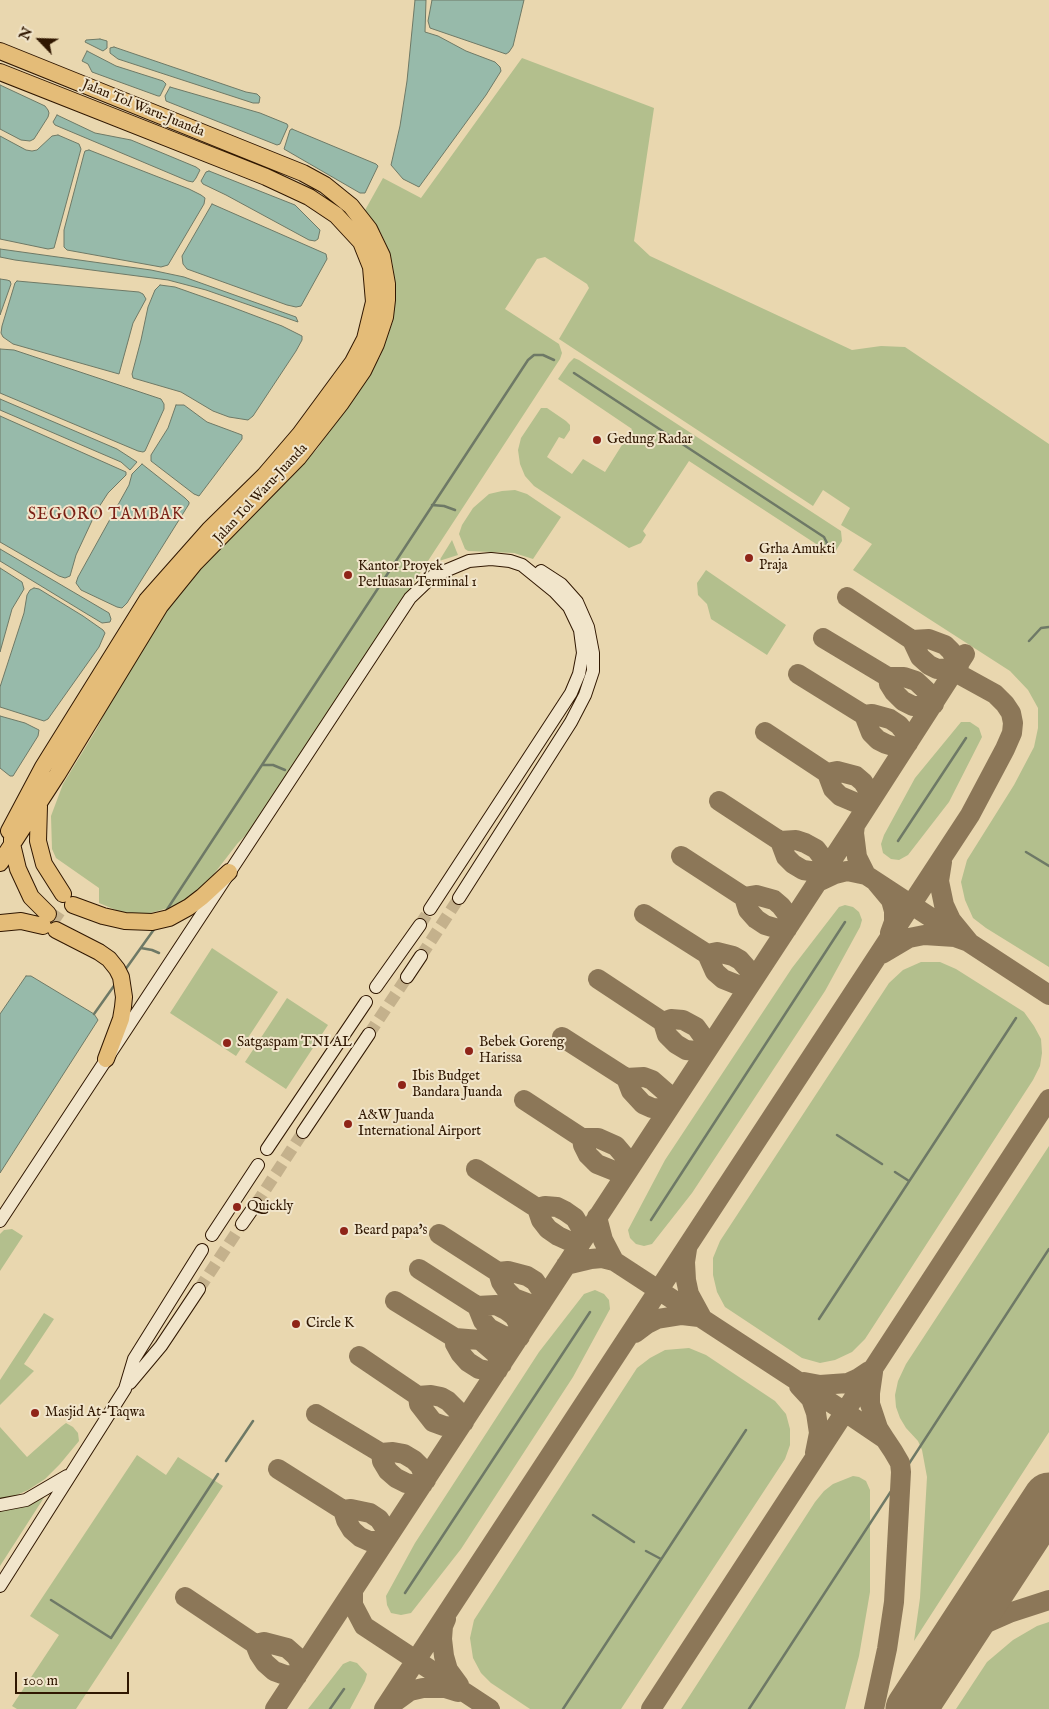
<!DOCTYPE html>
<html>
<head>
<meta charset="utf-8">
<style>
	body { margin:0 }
	#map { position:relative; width:1049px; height:1709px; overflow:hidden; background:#e9d7af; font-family:"IM FELL English",serif }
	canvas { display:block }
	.north { position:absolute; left:15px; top:15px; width:50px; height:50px; -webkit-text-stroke:4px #f1e5cb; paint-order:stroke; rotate:294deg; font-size:14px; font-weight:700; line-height:20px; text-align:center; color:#301701 }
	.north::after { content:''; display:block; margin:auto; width:18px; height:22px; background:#301701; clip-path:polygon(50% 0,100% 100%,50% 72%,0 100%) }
	.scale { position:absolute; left:15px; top:1672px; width:114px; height:22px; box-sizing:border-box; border:2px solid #301701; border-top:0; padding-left:6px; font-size:15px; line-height:18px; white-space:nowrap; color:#301701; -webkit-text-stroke:4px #f1e5cb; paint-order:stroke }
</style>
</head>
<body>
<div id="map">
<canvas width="1049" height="1709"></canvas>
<div class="north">N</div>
<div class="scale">100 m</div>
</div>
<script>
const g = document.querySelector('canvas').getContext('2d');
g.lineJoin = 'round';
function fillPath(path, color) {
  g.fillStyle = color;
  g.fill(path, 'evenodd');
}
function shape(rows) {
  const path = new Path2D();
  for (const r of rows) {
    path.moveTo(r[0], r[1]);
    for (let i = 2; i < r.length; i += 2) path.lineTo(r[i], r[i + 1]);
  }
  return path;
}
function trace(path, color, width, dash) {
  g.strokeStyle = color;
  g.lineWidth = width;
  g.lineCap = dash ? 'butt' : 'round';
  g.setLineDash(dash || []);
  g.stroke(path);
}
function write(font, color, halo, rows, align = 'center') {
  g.font = font + ' "IM FELL English",serif';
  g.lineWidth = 4;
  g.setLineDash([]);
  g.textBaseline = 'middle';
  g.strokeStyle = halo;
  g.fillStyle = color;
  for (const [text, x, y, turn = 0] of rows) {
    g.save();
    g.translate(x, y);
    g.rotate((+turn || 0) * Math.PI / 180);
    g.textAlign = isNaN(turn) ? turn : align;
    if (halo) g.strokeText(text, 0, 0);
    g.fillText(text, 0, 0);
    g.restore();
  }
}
fillPath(shape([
	[522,58,654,108,634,241,650,256,852,350,881,346,905,347,1049,444,1049,967,986,928,973,918,965,900,961,882,967,860,1014,785,1034,747,1038,728,1038,708,1028,690,1010,671,853,570,872,544,841,525,850,508,823,490,813,506,559,339,589,288,587,284,545,257,537,259,505,309,559,344,562,353,560,359,254,827,237,844,207,883,191,899,175,906,147,914,123,913,99,903,99,888,56,858,52,849,51,816,63,784,96,730,126,673,170,604,198,569,238,531,317,449,380,357,393,321,395,282,392,261,386,244,380,231,364,212,383,178,421,198],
	[574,358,579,360,841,531,842,541,833,555,689,461,643,531,646,535,641,543,629,548,534,486,525,476,520,464,518,450,521,438,541,408,547,408,566,421,570,425,570,430,564,439,559,437,547,457,572,474,583,459,605,472,632,429,558,379,569,363],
	[515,490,527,494,561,517,533,559,514,553,468,551,465,549,459,534,462,525,473,508,489,494,502,491],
	[452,540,458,555,439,561],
	[706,570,786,625,767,655,711,619,707,604,698,595,697,583],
	[961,722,970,722,979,728,982,737,949,802,908,855,899,860,891,859,883,853,881,844,884,835,915,778],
	[845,905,853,907,859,912,862,920,860,927,825,991,692,1193,652,1244,644,1246,636,1244,630,1238,628,1230,665,1160,792,968,839,907],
	[212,948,278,992,236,1056,170,1013],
	[921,962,940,962,956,969,1024,1012,1034,1026,1041,1039,1042,1053,1040,1066,1033,1080,865,1339,852,1352,835,1360,820,1363,802,1358,725,1307,717,1292,713,1275,713,1258,720,1241,889,983,903,970],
	[287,998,328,1025,286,1089,245,1062],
	[1049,1146,1049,1432,914,1641,920,1598,927,1477,922,1450,918,1441,906,1428,900,1418,896,1407,895,1395,898,1381,906,1364],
	[12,1229,23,1236,0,1271,0,1234,4,1230],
	[595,1290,604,1294,609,1300,610,1309,573,1377,461,1549,411,1613,401,1615,391,1613,387,1605,386,1596,415,1543,539,1352,584,1294],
	[44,1313,54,1319,24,1364,34,1371,0,1405,0,1380],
	[689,1348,706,1355,775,1401,786,1414,790,1429,790,1445,785,1459,621,1709,530,1709,491,1683,481,1673,473,1658,470,1638,474,1620,637,1368,650,1358,665,1350],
	[66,1423,73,1427,78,1433,79,1441,60,1464,45,1479,28,1490,8,1499,0,1500,0,1427,27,1457,62,1426],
	[137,1455,166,1475,178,1457,223,1486,76,1709,17,1709,12,1706,59,1635,30,1616],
	[853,1476,859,1477,866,1481,870,1490,870,1592,859,1656,845,1709,681,1709,815,1502,824,1491,833,1484],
	[45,1496,0,1566,0,1511],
	[1049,1622,1049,1709,956,1709,987,1662,1013,1640,1037,1626],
	[350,1661,357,1663,367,1674,365,1681,350,1709,308,1709,343,1664]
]), '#b3bf8d');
const water = shape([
	[415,0,426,0,425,32,438,36,466,51,495,62,500,67,501,71,486,95,419,187,403,179,391,165,400,126,407,81,415,0],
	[432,0,524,0,513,46,509,52,506,54,503,53,430,28,428,21,432,0],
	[100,39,107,41,107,48,103,51,85,42,86,40,100,39],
	[114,47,246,92,257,94,260,97,259,103,253,103,118,59,110,53,110,48,114,47],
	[87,51,116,66,163,81,166,84,160,96,158,96,92,72,88,64,82,61,87,51],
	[0,85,45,106,48,110,49,113,48,117,34,139,30,141,21,140,0,129,0,85],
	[170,87,260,113,287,124,288,126,280,144,277,145,166,101,165,96,170,87],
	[57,115,95,133,131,140,196,167,200,170,196,178,193,182,188,181,55,125,53,122,57,115],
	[292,129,376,164,378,166,365,193,360,193,284,149,290,130,292,129],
	[58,135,79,144,81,149,54,248,48,249,0,239,0,136,26,150,32,151,37,150,52,136,58,135],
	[89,150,189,189,201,195,205,198,204,204,168,265,161,267,67,250,64,247,64,230,84,154,85,151,89,150],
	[209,171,295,205,320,230,318,239,315,241,309,240,226,195,203,184,201,181,206,172,209,171],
	[212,204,326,254,327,259,301,306,296,307,287,305,187,269,183,264,182,256,212,204],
	[0,249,151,270,184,277,296,317,298,322,206,290,168,280,15,260,0,257,0,249],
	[0,279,7,280,10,281,11,284,0,315,0,279],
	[17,281,139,292,143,294,146,299,133,323,119,374,13,344,3,337,1,333,2,326,15,283,17,281],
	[160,285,175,287,229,306,282,326,302,336,302,340,296,351,253,416,248,420,229,417,213,411,181,392,133,378,132,374,141,340,148,307,155,290,160,285],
	[0,349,14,350,161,399,164,404,164,409,145,451,143,452,138,451,0,393,0,349],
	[0,399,117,449,137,462,130,470,121,462,0,410,0,399],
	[176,405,184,405,207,422,242,435,242,439,199,496,194,494,151,461,151,455,168,428,176,405],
	[0,416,126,472,126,475,108,493,97,510,76,555,70,576,65,578,59,576,0,542,0,416],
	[142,464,185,498,189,502,189,504,127,603,122,608,117,607,81,590,76,583,78,577,129,485,132,474,142,464],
	[0,549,109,613,111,619,110,622,102,623,87,614,0,561,0,549],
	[0,568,22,582,24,589,12,609,0,652,0,568],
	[34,588,39,589,83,616,103,630,105,633,99,647,48,719,44,721,0,707,0,687,24,613,27,595,30,590,34,588],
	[0,716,25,723,39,730,38,736,13,776,10,776,0,768,0,716],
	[26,976,31,976,94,1014,98,1020,0,1173,0,1014,26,976]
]);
fillPath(water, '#97baaa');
trace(water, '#6e7966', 1);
trace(shape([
	[574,373,824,537,827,543,822,554],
	[432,505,444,506,455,510],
	[1029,641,1041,628,1049,627],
	[262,765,273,765,285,770],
	[898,841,966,738],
	[1026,852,1049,866],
	[166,911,528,360,534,355,543,355,554,360],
	[141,948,152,950,159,953],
	[125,970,155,928],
	[94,1014,116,983],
	[837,1135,882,1164],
	[895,1172,909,1181],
	[651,1220,845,922],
	[819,1319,1016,1018],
	[226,1461,253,1421],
	[593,1515,634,1542],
	[646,1551,661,1559],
	[405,1593,590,1312],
	[51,1600,111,1638,218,1474],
	[330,1709,344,1689],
	[563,1709,746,1430],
	[749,1709,1049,1249]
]), '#6e7966', 2.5);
trace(shape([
	[847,597,912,640,929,639,945,645,951,651,959,665],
	[823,638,888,677,904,677,916,681,931,695,934,704,924,706,913,706,903,701,894,692,889,684,888,677],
	[912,640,920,657,929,665,937,669,956,668],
	[798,674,864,715,872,714,890,719,899,725,907,735,908,743,902,747,896,747,886,744,878,740,871,733,864,715],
	[765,732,827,773,833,789,840,796,859,804,869,802,868,790,863,782,856,776,837,771,827,773],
	[719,801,780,841,796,840,805,843,816,849,822,857,827,869],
	[780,841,786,857,793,864,803,870,824,873],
	[681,856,744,897,756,895,774,900,781,906,787,914,791,923],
	[866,875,857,857,854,833,855,825,965,654],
	[818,882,835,874,847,871,866,875,1049,995],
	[876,882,891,900,894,911,894,922,890,933],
	[744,897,748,910,756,919,765,925,775,928,787,929],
	[644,914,707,954,715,972,723,979,738,985,749,985],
	[707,954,717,952,733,956,740,960,755,977],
	[882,954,909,938,924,935,955,937,969,942,951,920,944,905,939,881,942,862],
	[598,979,663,1022,667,1035,676,1044,686,1050,705,1052],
	[663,1022,671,1019,683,1020,696,1027,709,1045],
	[562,1037,626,1078,631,1091,643,1104,652,1108,667,1109],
	[626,1078,644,1077,652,1080,668,1094,671,1103],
	[524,1100,582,1138,598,1138,616,1146,627,1159,630,1166],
	[582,1138,583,1145,588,1155,597,1164,617,1172,627,1171],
	[476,1169,537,1208,541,1220,548,1229,558,1236,569,1241,582,1240],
	[537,1208,545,1206,557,1207,565,1211,575,1218,585,1235],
	[597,1217,603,1240,614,1261],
	[439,1234,498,1272,508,1271,527,1276,535,1281,541,1290,544,1299],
	[687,1249,685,1262,686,1280,689,1294,701,1316],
	[566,1265,591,1259,602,1258,614,1261,845,1412,885,1439,893,1451,900,1463,901,1472,894,1602,887,1649,874,1709],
	[419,1269,477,1306,483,1321,489,1328,504,1336,520,1337],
	[498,1272,501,1282,507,1291,514,1298,530,1304,541,1304],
	[395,1301,455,1338,480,1340,495,1353,502,1364],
	[477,1306,496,1305,506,1310,514,1316,523,1331],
	[635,1333,647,1324,657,1319,682,1315,699,1317],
	[455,1338,455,1344,460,1353,468,1362,479,1369,489,1371,498,1370],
	[359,1356,418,1396,431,1395,441,1397,448,1401,460,1413,464,1422,454,1427,444,1426,433,1422,419,1404,418,1396],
	[873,1372,870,1393,870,1404,878,1428,885,1439],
	[804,1382,820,1385,848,1383,857,1379,869,1371],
	[799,1386,811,1399,816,1413,819,1433,815,1453],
	[316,1414,381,1453,393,1452,404,1454,414,1460,420,1466,426,1480],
	[381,1453,382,1461,388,1471,396,1478,406,1483,415,1485,423,1484],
	[278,1469,343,1510,351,1509,370,1513,379,1519,389,1534],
	[343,1510,346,1520,352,1530,360,1537,369,1541,385,1541],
	[353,1592,353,1605,364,1626,490,1709],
	[185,1597,255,1644,264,1642,287,1648,296,1656,300,1663,301,1669],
	[446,1619,443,1626,442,1639,444,1656,448,1670,459,1685],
	[255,1644,259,1654,265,1663,274,1671,285,1675,297,1676],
	[946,1655,984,1624,1009,1613,1049,1600],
	[392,1704,410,1691,423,1688,445,1688,458,1692],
	[275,1709,855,825],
	[384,1709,970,815,1005,749,1012,733,1013,723,1011,713,1005,704,995,694,955,672],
	[651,1709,1049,1099]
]), '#8c7758', 20);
trace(shape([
	[911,1709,1049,1498]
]), '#8c7758', 51);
trace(shape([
	[420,925,430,909],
	[421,956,459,898],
	[369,1034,407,977],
	[256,1204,303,1132],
	[199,1289,242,1224]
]), '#c4b18c', 12, [12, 6]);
trace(shape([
	[48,914,60,922]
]), '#c4b18c', 16, [16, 8]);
const secondary = shape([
	[459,898,571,722,585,695,593,671,593,653,588,627,577,602,561,584,541,571],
	[407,977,421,956],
	[376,987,420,925],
	[303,1132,369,1034],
	[267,1149,366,1002],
	[0,1221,410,598,433,576,469,561,491,559,510,561,522,565,554,591,569,607,580,630,583,653,579,674,571,693,430,909],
	[242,1224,256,1204],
	[212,1235,258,1165],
	[130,1383,161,1346,199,1289],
	[0,1505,26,1500,67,1476],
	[0,1586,125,1389,134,1359,202,1250]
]);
const highway = shape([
	[0,51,303,173,325,185,351,206,369,229,382,256,387,284,387,300,385,317,376,344,363,371,341,403,298,458,194,564,160,606,57,775,0,863],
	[0,72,266,177,309,197,336,215,361,242,371,267,374,302,365,339,353,362,300,434,264,476,209,530,147,600,43,767,9,831],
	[39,806,38,841,44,864,63,894],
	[12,838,12,844,18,869,31,897,48,914],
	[73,905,103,916,125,921,152,922,169,918,189,907,202,897,229,872],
	[0,923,21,921,43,926],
	[56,930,99,952,109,959,117,969,121,977,124,997,123,1007,121,1019,106,1059]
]);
trace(secondary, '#301701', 14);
trace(highway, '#301701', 18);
trace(secondary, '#f1e5cb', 12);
trace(highway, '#e4bc78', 16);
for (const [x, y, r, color] of [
	[597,440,5,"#8f2418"],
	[749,558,5,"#8f2418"],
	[348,575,5,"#8f2418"],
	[227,1043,5,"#8f2418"],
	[469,1051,5,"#8f2418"],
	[402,1085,5,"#8f2418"],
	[348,1124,5,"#8f2418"],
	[237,1207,5,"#8f2418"],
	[344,1231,5,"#8f2418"],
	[296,1324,5,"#8f2418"],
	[35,1413,5,"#8f2418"]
]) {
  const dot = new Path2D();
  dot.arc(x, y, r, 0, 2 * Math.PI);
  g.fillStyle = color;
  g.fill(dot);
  trace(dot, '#f1e5cb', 2);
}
write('14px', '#301701', '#f1e5cb', [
	["Jalan Tol Waru–Juanda",143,109,22],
	["Jalan Tol Waru–Juanda",261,494,-47]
]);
write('14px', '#301701', '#f1e5cb', [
	["Gedung Radar",607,440],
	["Grha Amukti",759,550],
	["Praja",759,566],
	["Kantor Proyek",358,567],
	["Perluasan Terminal 1",358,583],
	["Satgaspam TNI AL",237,1043],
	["Bebek Goreng",479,1043],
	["Harissa",479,1059],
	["Ibis Budget",412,1077],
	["Bandara Juanda",412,1093],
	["A&W Juanda",358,1116],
	["International Airport",358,1132],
	["Quickly",247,1207],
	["Beard papa's",354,1231],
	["Circle K",306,1324],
	["Masjid At-Taqwa",45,1413]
], 'left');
g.letterSpacing = '1px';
write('16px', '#7a1f14', '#f1e5cb', [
	["SEGORO TAMBAK",106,516]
]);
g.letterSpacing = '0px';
</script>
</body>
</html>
